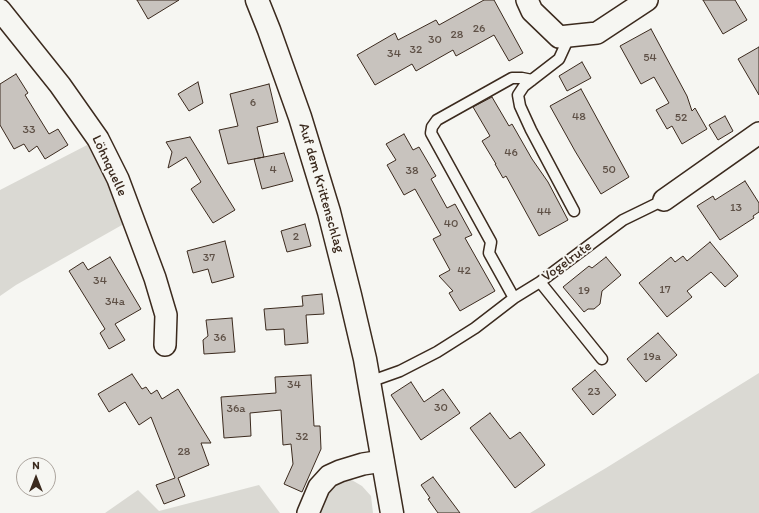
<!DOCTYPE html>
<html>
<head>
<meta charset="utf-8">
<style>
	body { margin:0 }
	#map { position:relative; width:759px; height:513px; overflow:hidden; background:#f6f6f2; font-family:Itim,sans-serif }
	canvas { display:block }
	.north { position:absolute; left:16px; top:457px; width:40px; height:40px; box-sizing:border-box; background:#f6f6f2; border:1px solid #aba49d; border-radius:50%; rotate:0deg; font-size:11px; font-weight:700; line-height:16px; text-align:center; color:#3b2a1e }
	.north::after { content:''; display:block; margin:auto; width:14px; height:18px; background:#3b2a1e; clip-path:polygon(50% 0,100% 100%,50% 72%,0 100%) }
</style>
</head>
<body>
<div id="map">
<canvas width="759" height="513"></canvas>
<div class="north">N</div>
</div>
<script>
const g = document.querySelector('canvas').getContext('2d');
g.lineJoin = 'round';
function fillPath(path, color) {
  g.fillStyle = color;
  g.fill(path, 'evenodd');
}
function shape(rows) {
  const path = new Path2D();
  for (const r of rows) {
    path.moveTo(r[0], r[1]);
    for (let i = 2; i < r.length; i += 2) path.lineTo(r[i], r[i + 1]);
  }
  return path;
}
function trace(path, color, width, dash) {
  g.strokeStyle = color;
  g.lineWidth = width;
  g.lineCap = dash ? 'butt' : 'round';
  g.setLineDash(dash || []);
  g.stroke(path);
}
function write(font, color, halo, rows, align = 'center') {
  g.font = font + ' Itim,sans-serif';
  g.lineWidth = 4;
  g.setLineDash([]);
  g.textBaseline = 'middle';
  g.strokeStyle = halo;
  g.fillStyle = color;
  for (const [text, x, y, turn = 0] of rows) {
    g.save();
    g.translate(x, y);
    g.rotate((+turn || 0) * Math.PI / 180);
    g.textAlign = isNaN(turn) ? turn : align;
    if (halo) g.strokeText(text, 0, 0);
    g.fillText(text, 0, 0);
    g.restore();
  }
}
fillPath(shape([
	[91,143,129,221,16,285,0,296,0,190],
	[759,373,759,513,530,513,606,468],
	[350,479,362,486,371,496,373,513,317,513,329,485],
	[259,485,280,513,105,513,138,490,159,511]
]), '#dad9d3');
const building = shape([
	[137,0,179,0,148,19,137,0],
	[484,0,494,0,523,53,509,61,494,35,456,56,453,50,416,71,412,64,375,85,357,55,395,33,398,40,436,20,439,25,484,0],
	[703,0,735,0,747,20,723,34,703,0],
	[651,29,687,96,692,111,695,108,707,129,682,144,672,126,667,129,656,110,669,103,654,77,641,84,620,46,651,29],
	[759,47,759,95,738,59,759,47],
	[582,62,591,78,567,91,559,76,582,62],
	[16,74,28,93,25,95,49,134,58,129,68,145,45,159,37,146,29,152,24,144,14,149,0,125,0,84,16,74],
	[198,82,203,103,189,111,178,94,198,82],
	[269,84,278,122,257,127,264,157,228,164,219,130,238,126,230,94,269,84],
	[581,89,629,177,601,194,575,151,550,106,581,89],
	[492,97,509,126,512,124,532,159,548,182,568,220,539,236,506,176,503,178,495,164,496,164,482,141,490,136,473,107,492,97],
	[725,116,733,131,718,140,709,125,725,116],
	[404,134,413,150,419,147,436,176,431,179,447,208,455,204,472,235,465,238,495,291,460,311,449,293,453,291,439,276,450,270,433,239,441,235,415,189,404,195,387,165,396,160,386,144,404,134],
	[190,137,235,210,213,223,191,189,201,182,186,157,168,168,172,152,166,142,190,137],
	[284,153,293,181,262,189,254,159,284,153],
	[745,181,759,203,759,212,753,216,754,218,720,240,697,206,713,196,715,200,745,181],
	[305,224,311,246,287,252,281,231,305,224],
	[225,241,234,277,212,283,208,269,193,273,187,251,225,241],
	[710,242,738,276,725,287,711,272,687,291,692,297,667,317,639,283,671,257,675,262,683,256,687,261,710,242],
	[110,257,141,309,115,324,125,340,109,349,100,333,105,329,69,271,83,262,88,270,110,257],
	[606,257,621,275,602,291,600,304,594,309,588,309,584,312,563,287,589,266,592,268,606,257],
	[322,294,324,314,306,315,308,343,285,345,284,329,266,330,264,309,303,306,302,296,322,294],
	[232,318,235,352,204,354,203,340,208,336,206,320,232,318],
	[658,333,677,355,646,382,627,359,658,333],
	[595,370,616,395,593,415,572,389,595,370],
	[132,374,142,389,146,387,151,394,157,390,162,399,178,389,211,443,201,443,209,465,178,478,185,496,164,504,156,485,175,478,151,417,139,425,125,402,109,412,98,394,132,374],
	[311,375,314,426,320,426,321,449,302,492,284,484,293,464,291,444,283,445,281,410,250,413,251,436,224,438,221,397,276,393,275,377,311,375],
	[411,382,424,402,443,389,460,413,421,440,391,395,411,382],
	[490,413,510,439,520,432,545,465,515,488,470,428,490,413],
	[433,477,460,513,438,513,428,499,430,498,421,485,433,477]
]);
fillPath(building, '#c8c3be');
trace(building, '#3b2a1e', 1);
const lane = shape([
	[570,35,559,59,524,86,518,95,520,106,531,130,574,211],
	[540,282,602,359],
	[514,298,489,253,491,242,431,133,432,127,437,120,512,78,522,78,532,80],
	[369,382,400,371,437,352,475,328,514,298,540,282,623,220,664,200]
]);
const street = shape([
	[527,0,532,11,559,37,597,33,647,0],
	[0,10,60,85,98,139,118,179,155,278,166,315,165,345],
	[664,200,759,133],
	[308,513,319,487,329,476,340,471,363,464,383,461]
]);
const secondary = shape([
	[257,0,269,30,300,117,329,212,350,295,365,359,392,513]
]);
trace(lane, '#3b2a1e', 13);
trace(street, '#3b2a1e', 24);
trace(secondary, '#3b2a1e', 25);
trace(lane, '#f6f6f2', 10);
trace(street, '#f6f6f2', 21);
trace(secondary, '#f6f6f2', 22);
write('12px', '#5e5046', null, [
	["26",479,29],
	["28",457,35],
	["30",435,40],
	["32",416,50],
	["34",394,54],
	["54",650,58],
	["6",253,103],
	["48",579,117],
	["52",681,118],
	["33",29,130],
	["46",511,153],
	["4",273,170],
	["50",609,170],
	["38",412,171],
	["13",736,208],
	["44",544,212],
	["40",451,224],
	["2",296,237],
	["37",209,258],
	["42",464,271],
	["34",100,281],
	["17",665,290],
	["19",584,291],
	["34a",115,302],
	["36",220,338],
	["19a",652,357],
	["34",294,385],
	["23",594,392],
	["30",441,408],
	["36a",236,409],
	["32",302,437],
	["28",184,452]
]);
write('14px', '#3b2a1e', '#f6f6f2', [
	["Löhnquelle",109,166,65],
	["Auf dem Krittenschlag",321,188,74],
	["Vogelrute",567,262,-36]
]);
</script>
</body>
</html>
